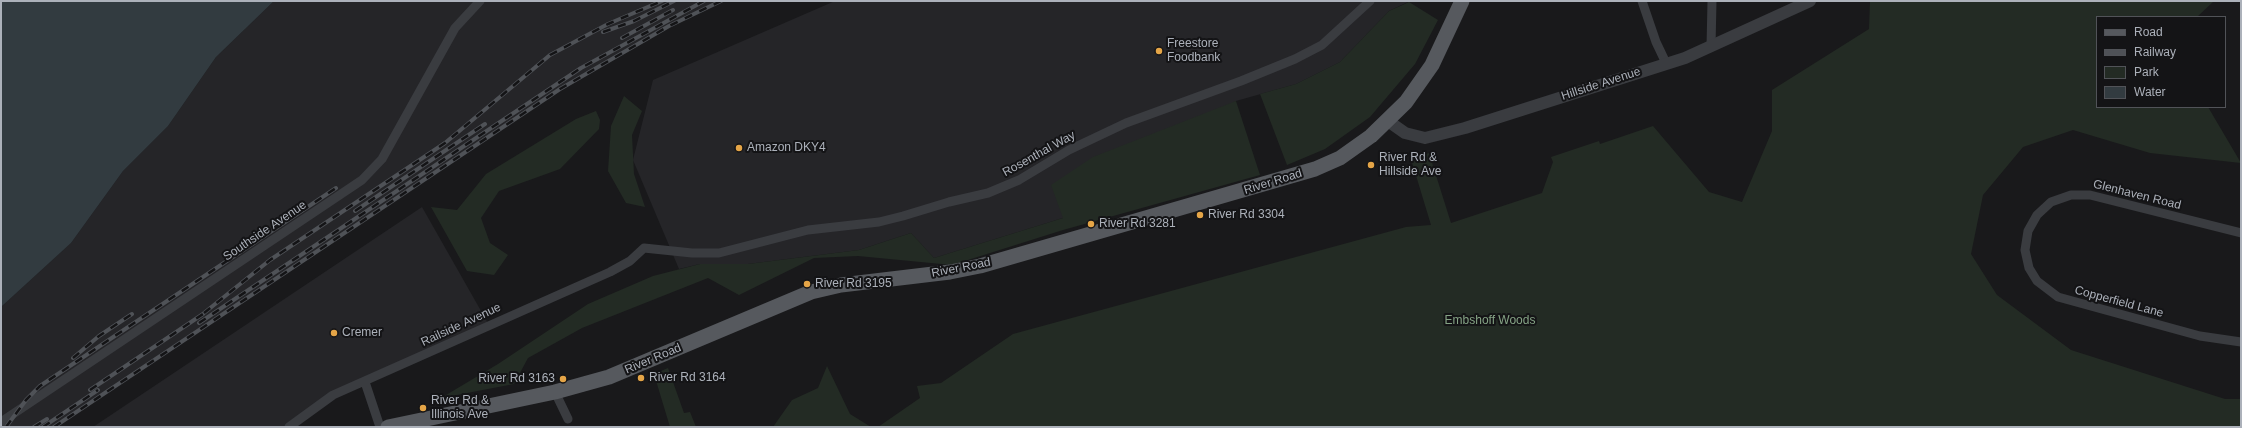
<!DOCTYPE html>
<html>
<head>
<meta charset="utf-8">
<style>
	body { margin:0 }
	#map { position:relative; width:2242px; height:428px; overflow:hidden; background:#19191b; font-family:Arial,sans-serif }
	canvas { display:block }
	.frame { position:absolute; inset:0; border:2px solid #acb1ba; pointer-events:none }
	.legend { position:absolute; left:2096px; top:16px; width:130px; height:92px; box-sizing:border-box; background:#141416; border:1px solid #515358; margin:0; padding:5px 7px; list-style:none; font-size:12px; color:#acb1ba }
	.legend li { display:flex; align-items:center; gap:8px; height:20px }
	.legend b { width:20px; border:1px solid #515358 }
</style>
</head>
<body>
<div id="map">
<canvas width="2242" height="428"></canvas>
<div class="frame"></div>
<ul class="legend">
<li><b style="height:5px;background:#56595e"></b>Road</li>
<li><b style="height:5px;background:#4f5257"></b>Railway</li>
<li><b style="height:11px;background:#232b24"></b>Park</li>
<li><b style="height:11px;background:#323b40"></b>Water</li>
</ul>
</div>
<script>
const g = document.querySelector('canvas').getContext('2d');
g.lineJoin = 'round';
function fillPath(path, color) {
  g.fillStyle = color;
  g.fill(path, 'evenodd');
}
function shape(rows) {
  const path = new Path2D();
  for (const r of rows) {
    path.moveTo(r[0], r[1]);
    for (let i = 2; i < r.length; i += 2) path.lineTo(r[i], r[i + 1]);
  }
  return path;
}
function trace(path, color, width, dash) {
  g.strokeStyle = color;
  g.lineWidth = width;
  g.lineCap = dash ? 'butt' : 'round';
  g.setLineDash(dash || []);
  g.stroke(path);
}
function write(font, color, halo, rows, align = 'center') {
  g.font = font + ' Arial,sans-serif';
  g.lineWidth = 4;
  g.setLineDash([]);
  g.textBaseline = 'middle';
  g.strokeStyle = halo;
  g.fillStyle = color;
  for (const [text, x, y, turn = 0] of rows) {
    g.save();
    g.translate(x, y);
    g.rotate((+turn || 0) * Math.PI / 180);
    g.textAlign = isNaN(turn) ? turn : align;
    if (halo) g.strokeText(text, 0, 0);
    g.fillText(text, 0, 0);
    g.restore();
  }
}
fillPath(shape([
	[274,1,721,1,669,26,560,89,54,427,1,427,1,307,71,243,123,171,168,126,216,57],
	[835,1,1410,1,1389,11,1340,62,1296,84,1236,101,1063,218,934,258,911,233,859,250,748,264,700,264,679,269,633,160,653,80],
	[422,207,489,325,333,395,289,427,93,427]
]), '#252528');
fillPath(shape([
	[1870,1,2214,1,2197,17,2097,17,2097,107,2208,107,2241,163,2150,153,2073,130,2023,147,1983,195,1971,254,1997,295,2071,350,2225,399,2241,399,2241,427,878,427,920,398,917,386,941,383,1013,334,1406,227,1431,225,1411,159,1429,153,1451,223,1542,193,1553,162,1551,157,1599,141,1600,144,1653,126,1709,192,1742,202,1772,131,1772,90,1869,29],
	[1409,2,1438,20,1415,64,1370,117,1325,149,1287,165,1260,94,1296,84,1340,62,1389,11],
	[624,96,642,111,632,135,634,174,645,207,626,203,608,171,611,126],
	[1236,101,1260,175,1063,230,952,265,858,256,814,258,739,295,708,278,582,328,528,358,514,384,441,398,498,364,588,304,653,276,700,264,748,264,859,250,911,233,934,258,1063,218,1051,185,1093,157],
	[596,111,600,120,599,129,560,169,499,191,481,218,490,243,508,255,494,275,467,271,431,207,457,210,486,174,576,119],
	[827,366,850,414,871,427,773,427,792,400,818,388],
	[668,368,684,413,690,412,696,427,670,427,654,374]
]), '#232b24');
fillPath(shape([
	[1,1,274,1,216,57,168,126,123,171,71,243,1,307]
]), '#323b40');
trace(shape([
	[1642,1,1656,42,1666,63],
	[1711,47,1712,1],
	[2241,233,2090,195,2071,195,2051,202,2037,215,2028,231,2025,250,2029,268,2037,281,2058,297,2200,336,2241,342],
	[365,382,380,427],
	[555,392,568,419],
	[1,422,362,180,382,159,455,28,480,1],
	[289,427,333,395,610,272,630,261,644,248,692,253,719,253,808,230,879,222,903,216,949,202,988,193,1019,180,1069,150,1126,123,1241,81,1295,59,1322,45,1370,1]
]), '#3a3c40', 9);
trace(shape([
	[1388,121,1405,133,1425,138,1465,128,1685,58,1810,1]
]), '#3a3c40', 12);
trace(shape([
	[388,427,555,392,609,377,811,292,841,285,950,272,980,266,1315,169,1340,158,1371,136,1406,102,1432,65,1462,1]
]), '#56595e', 15);
const rail = shape([
	[603,32,634,21,674,1],
	[622,38,673,10],
	[355,211,485,124],
	[204,313,270,260,445,143,550,55,608,24,662,1],
	[199,323,581,68,704,1],
	[73,358,99,336,132,314],
	[90,390,203,314],
	[6,427,26,400,40,386,336,188],
	[34,427,47,419],
	[43,427,98,390],
	[54,427,560,89,669,26,721,1]
]);
trace(rail, '#4f5257', 4);
trace(rail, '#141416', 2.5, [8]);
for (const [x, y, r, color] of [
	[1159,51,4,"#e5a547"],
	[739,148,4,"#e5a547"],
	[1371,165,4,"#e5a547"],
	[1200,215,4,"#e5a547"],
	[1091,224,4,"#e5a547"],
	[807,284,4,"#e5a547"],
	[334,333,4,"#e5a547"],
	[641,378,4,"#e5a547"],
	[563,379,4,"#e5a547"],
	[423,408,4,"#e5a547"]
]) {
  const dot = new Path2D();
  dot.arc(x, y, r, 0, 2 * Math.PI);
  g.fillStyle = color;
  g.fill(dot);
  trace(dot, '#141416', 1.5);
}
write('12px', '#acb1ba', '#141416', [
	["Freestore",1167,44],
	["Foodbank",1167,58],
	["Amazon DKY4",747,148],
	["River Rd &",1379,158],
	["Hillside Ave",1379,172],
	["River Rd 3304",1208,215],
	["River Rd 3281",1099,224],
	["River Rd 3195",815,284],
	["Cremer",342,333],
	["River Rd 3164",649,378],
	["River Rd 3163",555,379,"right"],
	["River Rd &",431,401],
	["Illinois Ave",431,415]
], 'left');
write('12px', '#acb1ba', '#141416', [
	["Hillside Avenue",1601,84,-18],
	["Rosenthal Way",1039,154,-29],
	["River Road",1273,182,-17],
	["Glenhaven Road",2137,195,14],
	["Southside Avenue",265,231,-34],
	["River Road",961,268,-11],
	["Copperfield Lane",2119,302,15],
	["Railside Avenue",461,325,-25],
	["River Road",653,359,-23]
]);
write('12px', '#85a385', '#141416', [
	["Embshoff Woods",1490,321]
]);
</script>
</body>
</html>
